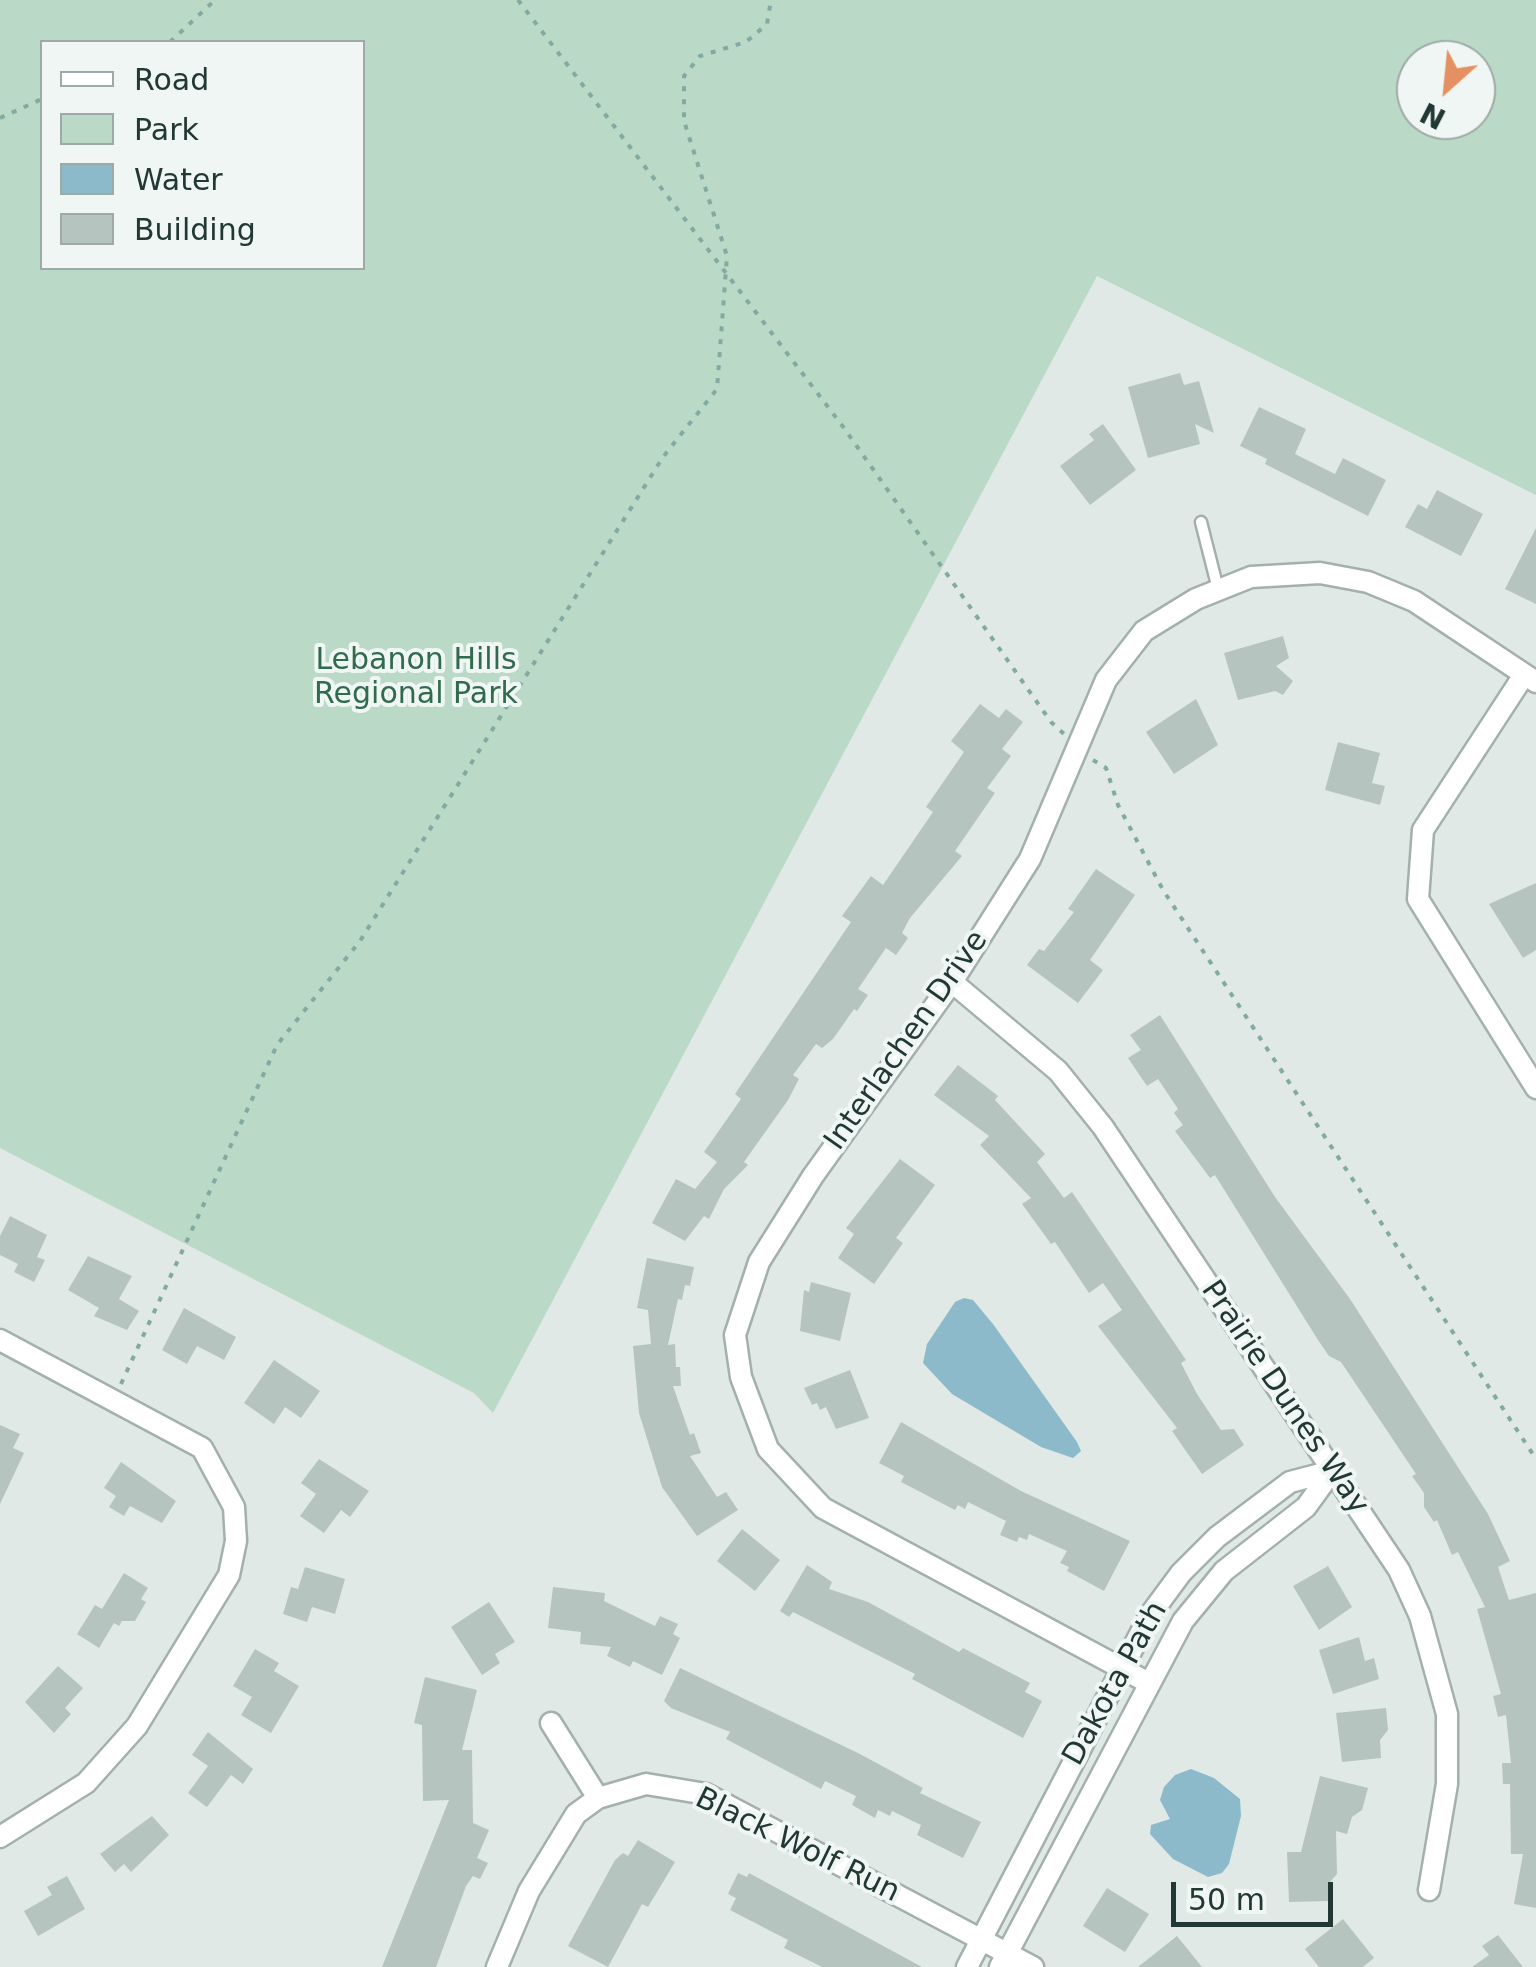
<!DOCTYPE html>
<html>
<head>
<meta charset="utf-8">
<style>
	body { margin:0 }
	#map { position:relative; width:1536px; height:1967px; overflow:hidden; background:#e0e9e6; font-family:"DejaVu Sans",sans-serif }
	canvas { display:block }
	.legend { position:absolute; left:40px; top:40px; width:325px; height:230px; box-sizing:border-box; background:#f0f6f4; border:2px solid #9eaaa7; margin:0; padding:12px 18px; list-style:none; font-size:30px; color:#223834 }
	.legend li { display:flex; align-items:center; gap:20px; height:50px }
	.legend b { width:50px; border:2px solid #9eaaa7 }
	.north { position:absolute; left:1396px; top:40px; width:100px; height:100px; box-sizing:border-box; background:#f0f6f4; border:2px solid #9eaaa7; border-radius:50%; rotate:207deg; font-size:28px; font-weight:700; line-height:40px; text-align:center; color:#223834 }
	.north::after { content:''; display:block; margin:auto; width:35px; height:45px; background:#e59062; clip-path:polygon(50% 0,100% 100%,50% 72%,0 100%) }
	.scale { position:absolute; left:1171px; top:1882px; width:162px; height:45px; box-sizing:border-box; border:5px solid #223834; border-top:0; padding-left:12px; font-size:30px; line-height:35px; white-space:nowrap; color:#223834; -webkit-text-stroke:8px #f0f6f4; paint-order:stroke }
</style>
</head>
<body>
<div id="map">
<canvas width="1536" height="1967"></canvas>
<ul class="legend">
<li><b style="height:12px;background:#fff"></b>Road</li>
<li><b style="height:28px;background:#bad9c6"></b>Park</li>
<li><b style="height:28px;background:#8cbaca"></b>Water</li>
<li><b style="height:28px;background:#b5c4bf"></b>Building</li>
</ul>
<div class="north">N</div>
<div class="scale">50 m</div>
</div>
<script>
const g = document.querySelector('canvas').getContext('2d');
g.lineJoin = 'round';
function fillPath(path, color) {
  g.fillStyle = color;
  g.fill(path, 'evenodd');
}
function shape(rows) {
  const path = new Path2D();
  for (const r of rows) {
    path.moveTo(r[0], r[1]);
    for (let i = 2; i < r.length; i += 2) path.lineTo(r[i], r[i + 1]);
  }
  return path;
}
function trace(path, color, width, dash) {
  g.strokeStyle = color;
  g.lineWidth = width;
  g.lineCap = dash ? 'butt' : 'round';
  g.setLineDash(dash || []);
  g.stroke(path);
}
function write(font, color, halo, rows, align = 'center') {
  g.font = font + ' "DejaVu Sans",sans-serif';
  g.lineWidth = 8;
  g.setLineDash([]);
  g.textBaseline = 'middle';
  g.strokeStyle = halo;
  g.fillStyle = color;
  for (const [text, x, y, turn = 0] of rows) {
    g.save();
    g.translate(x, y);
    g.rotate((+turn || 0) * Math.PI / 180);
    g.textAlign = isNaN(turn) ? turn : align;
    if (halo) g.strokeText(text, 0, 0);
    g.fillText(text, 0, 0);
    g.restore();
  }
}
fillPath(shape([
	[0,0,1536,0,1536,495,1097,276,493,1413,474,1393,0,1148],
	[42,42,362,42,362,268,42,268],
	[1416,60,1476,60,1476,120,1416,120]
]), '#bad9c6');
fillPath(shape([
	[964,1298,973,1300,993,1324,1077,1442,1081,1451,1073,1458,1041,1447,952,1394,923,1363,927,1344,955,1302],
	[1191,1769,1214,1778,1240,1799,1241,1816,1229,1864,1222,1873,1208,1877,1173,1859,1150,1834,1151,1825,1170,1819,1160,1800,1164,1787,1175,1775]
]), '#8cbaca');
fillPath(shape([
	[1180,373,1184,385,1199,381,1214,433,1195,424,1200,444,1148,458,1128,387],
	[1259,407,1306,429,1295,454,1335,474,1343,458,1386,480,1368,516,1265,464,1267,459,1240,446],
	[1103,424,1136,470,1090,505,1060,466,1094,440,1089,434],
	[1437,490,1483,514,1461,556,1405,527,1418,504,1427,509],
	[1536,528,1536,604,1505,589],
	[1283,636,1289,658,1276,666,1293,681,1283,695,1275,691,1238,700,1224,653],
	[1196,699,1218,745,1174,774,1146,732],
	[980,704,999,718,1006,709,1023,722,1002,749,1011,756,987,788,995,793,955,851,962,856,910,918,902,933,908,938,896,955,886,948,858,989,868,995,857,1011,854,1009,833,1039,822,1048,816,1044,793,1075,799,1079,788,1100,744,1162,748,1165,724,1189,709,1219,704,1216,685,1241,652,1223,676,1179,695,1189,717,1162,704,1152,741,1099,735,1094,851,922,842,916,871,876,883,885,933,812,926,807,964,752,951,741],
	[1338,742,1380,753,1372,783,1385,786,1380,805,1325,790],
	[1096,869,1135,895,1090,960,1103,970,1078,1003,1027,965,1039,949,1044,951,1074,912,1068,909],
	[1536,883,1536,950,1523,958,1489,904],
	[1160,1015,1275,1197,1350,1299,1488,1514,1510,1561,1498,1567,1509,1600,1536,1593,1536,1908,1514,1904,1523,1854,1511,1854,1510,1784,1503,1784,1502,1763,1511,1763,1506,1715,1498,1717,1493,1696,1501,1694,1477,1609,1485,1607,1458,1552,1452,1555,1437,1520,1434,1522,1424,1507,1424,1493,1412,1476,1416,1474,1341,1362,1329,1356,1318,1340,1215,1175,1210,1178,1175,1131,1183,1125,1174,1113,1178,1109,1158,1079,1147,1086,1128,1058,1141,1050,1130,1035],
	[958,1065,998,1096,995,1100,1045,1154,1037,1162,1064,1198,1072,1192,1186,1360,1181,1363,1197,1394,1221,1430,1234,1429,1244,1445,1202,1474,1172,1431,1177,1428,1098,1326,1122,1310,1103,1283,1089,1293,1055,1242,1051,1244,1022,1204,1031,1198,980,1145,989,1136,934,1095],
	[900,1159,935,1185,896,1238,903,1243,874,1284,838,1258,854,1234,846,1228],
	[10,1216,47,1235,37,1257,45,1260,34,1282,14,1272,18,1264,0,1255,0,1236],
	[88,1256,132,1276,119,1299,139,1311,127,1330,94,1316,99,1308,68,1290],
	[647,1258,694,1267,690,1286,685,1285,682,1300,678,1299,668,1345,675,1344,676,1367,680,1367,681,1386,673,1386,690,1435,694,1433,701,1453,690,1456,717,1497,726,1492,738,1510,697,1536,662,1487,639,1413,633,1346,651,1344,648,1310,637,1308],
	[811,1282,851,1293,840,1341,800,1331,804,1290,809,1292],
	[184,1308,236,1337,224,1360,197,1346,187,1364,162,1350],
	[274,1360,320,1391,301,1418,285,1407,274,1424,244,1403],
	[850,1370,869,1418,836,1429,826,1407,820,1410,817,1403,812,1405,804,1388],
	[901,1422,1021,1491,1130,1541,1104,1591,1067,1571,1069,1567,1060,1563,1067,1551,1029,1534,1027,1540,1019,1537,1017,1542,1000,1535,1006,1521,968,1502,965,1509,958,1505,955,1510,901,1482,904,1476,879,1463],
	[0,1425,20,1434,13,1448,24,1453,0,1504],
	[319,1459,369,1491,350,1517,341,1510,324,1533,300,1516,316,1494,301,1483],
	[121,1462,176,1501,162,1523,130,1506,124,1516,109,1507,116,1496,104,1488],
	[742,1529,780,1560,755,1591,717,1561],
	[807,1565,832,1582,829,1589,868,1602,959,1652,963,1648,1030,1683,1025,1692,1042,1701,1023,1738,912,1679,915,1674,793,1612,789,1617,780,1611],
	[1328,1566,1352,1607,1319,1630,1293,1586],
	[305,1567,345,1579,335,1614,312,1607,307,1622,283,1614,291,1587,298,1589],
	[124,1573,148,1588,141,1599,146,1602,135,1621,122,1621,119,1626,114,1623,99,1648,77,1634,95,1605,102,1609],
	[553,1587,605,1593,604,1601,655,1626,660,1616,678,1624,673,1634,680,1638,662,1675,633,1661,630,1667,607,1656,611,1647,580,1644,581,1632,548,1628],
	[489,1602,515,1642,495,1654,500,1663,482,1675,451,1627],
	[1359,1637,1365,1661,1374,1658,1379,1679,1333,1694,1319,1650],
	[255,1649,279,1663,274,1671,299,1686,271,1733,241,1715,252,1697,233,1686],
	[58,1666,83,1688,65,1708,71,1714,54,1733,25,1702],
	[680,1668,858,1753,923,1788,920,1793,981,1822,963,1858,917,1835,921,1825,892,1811,890,1816,878,1810,875,1818,852,1805,856,1796,825,1781,821,1789,726,1739,730,1732,671,1708,664,1701],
	[425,1677,477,1690,462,1750,472,1750,473,1823,489,1830,477,1858,488,1863,480,1879,473,1876,466,1886,436,1967,382,1967,449,1800,423,1801,422,1725,414,1723],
	[1386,1708,1388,1730,1380,1740,1381,1758,1342,1762,1336,1713],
	[208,1732,253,1769,243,1784,231,1775,207,1807,188,1793,208,1766,192,1755],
	[1320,1776,1368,1788,1362,1810,1352,1817,1347,1834,1336,1831,1337,1874,1329,1883,1329,1901,1289,1902,1287,1852,1301,1852],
	[152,1816,169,1835,131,1872,124,1864,115,1872,100,1854],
	[638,1840,675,1862,648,1907,642,1904,608,1967,568,1946,615,1860,623,1853,628,1856],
	[738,1873,747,1877,749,1873,922,1967,822,1967,784,1948,788,1940,730,1910,736,1898,728,1894],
	[67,1876,85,1909,38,1936,24,1911,52,1895,47,1887],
	[1107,1888,1149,1914,1125,1952,1083,1926],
	[1343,1919,1374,1958,1363,1967,1319,1967,1305,1949],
	[1498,1935,1523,1967,1472,1967,1489,1955,1482,1946],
	[1177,1936,1202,1967,1138,1967]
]), '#b5c4bf');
const service = shape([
	[1201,522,1218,589]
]);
const minor = shape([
	[1524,675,1423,830,1418,899,1536,1088],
	[952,982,1058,1071,1103,1127,1399,1570,1420,1616,1447,1714,1447,1784,1429,1890],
	[0,1340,202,1448,234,1507,236,1541,229,1575,137,1726,86,1783,0,1837],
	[1147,1682,823,1508,768,1449,741,1377,735,1335,759,1262,813,1176,952,982,1030,859,1106,680,1144,631,1196,599,1251,577,1320,573,1368,582,1414,601,1536,682],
	[551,1723,598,1798],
	[497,1967,529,1891,576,1814,598,1798,646,1784,706,1794,1033,1967],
	[967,1967,1150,1615,1181,1573,1217,1537,1290,1482,1332,1471],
	[1000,1967,1183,1621,1224,1571,1306,1507,1332,1471]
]);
trace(service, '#a3b0ad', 15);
trace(minor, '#a3b0ad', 25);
trace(shape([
	[518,0,844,428,1051,722,1064,734],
	[170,42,215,0],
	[0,118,42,99],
	[1093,760,1106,768,1118,805,1163,890,1536,1459],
	[121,1384,277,1045,360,941,663,457,717,389,727,256,684,121,684,76,700,56,746,42,767,24,771,0]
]), '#83aaa2', 4, [5, 8]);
trace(service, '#fff', 10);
trace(minor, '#fff', 20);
write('30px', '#306b4d', '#f0f6f4', [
	["Lebanon Hills",416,661],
	["Regional Park",416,695]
]);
write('30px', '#223834', '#f0f6f4', [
	["Interlachen Drive",907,1041,-55],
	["Prairie Dunes Way",1284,1398,56],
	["Dakota Path",1116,1684,-61],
	["Black Wolf Run",797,1846,26]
]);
</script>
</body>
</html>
